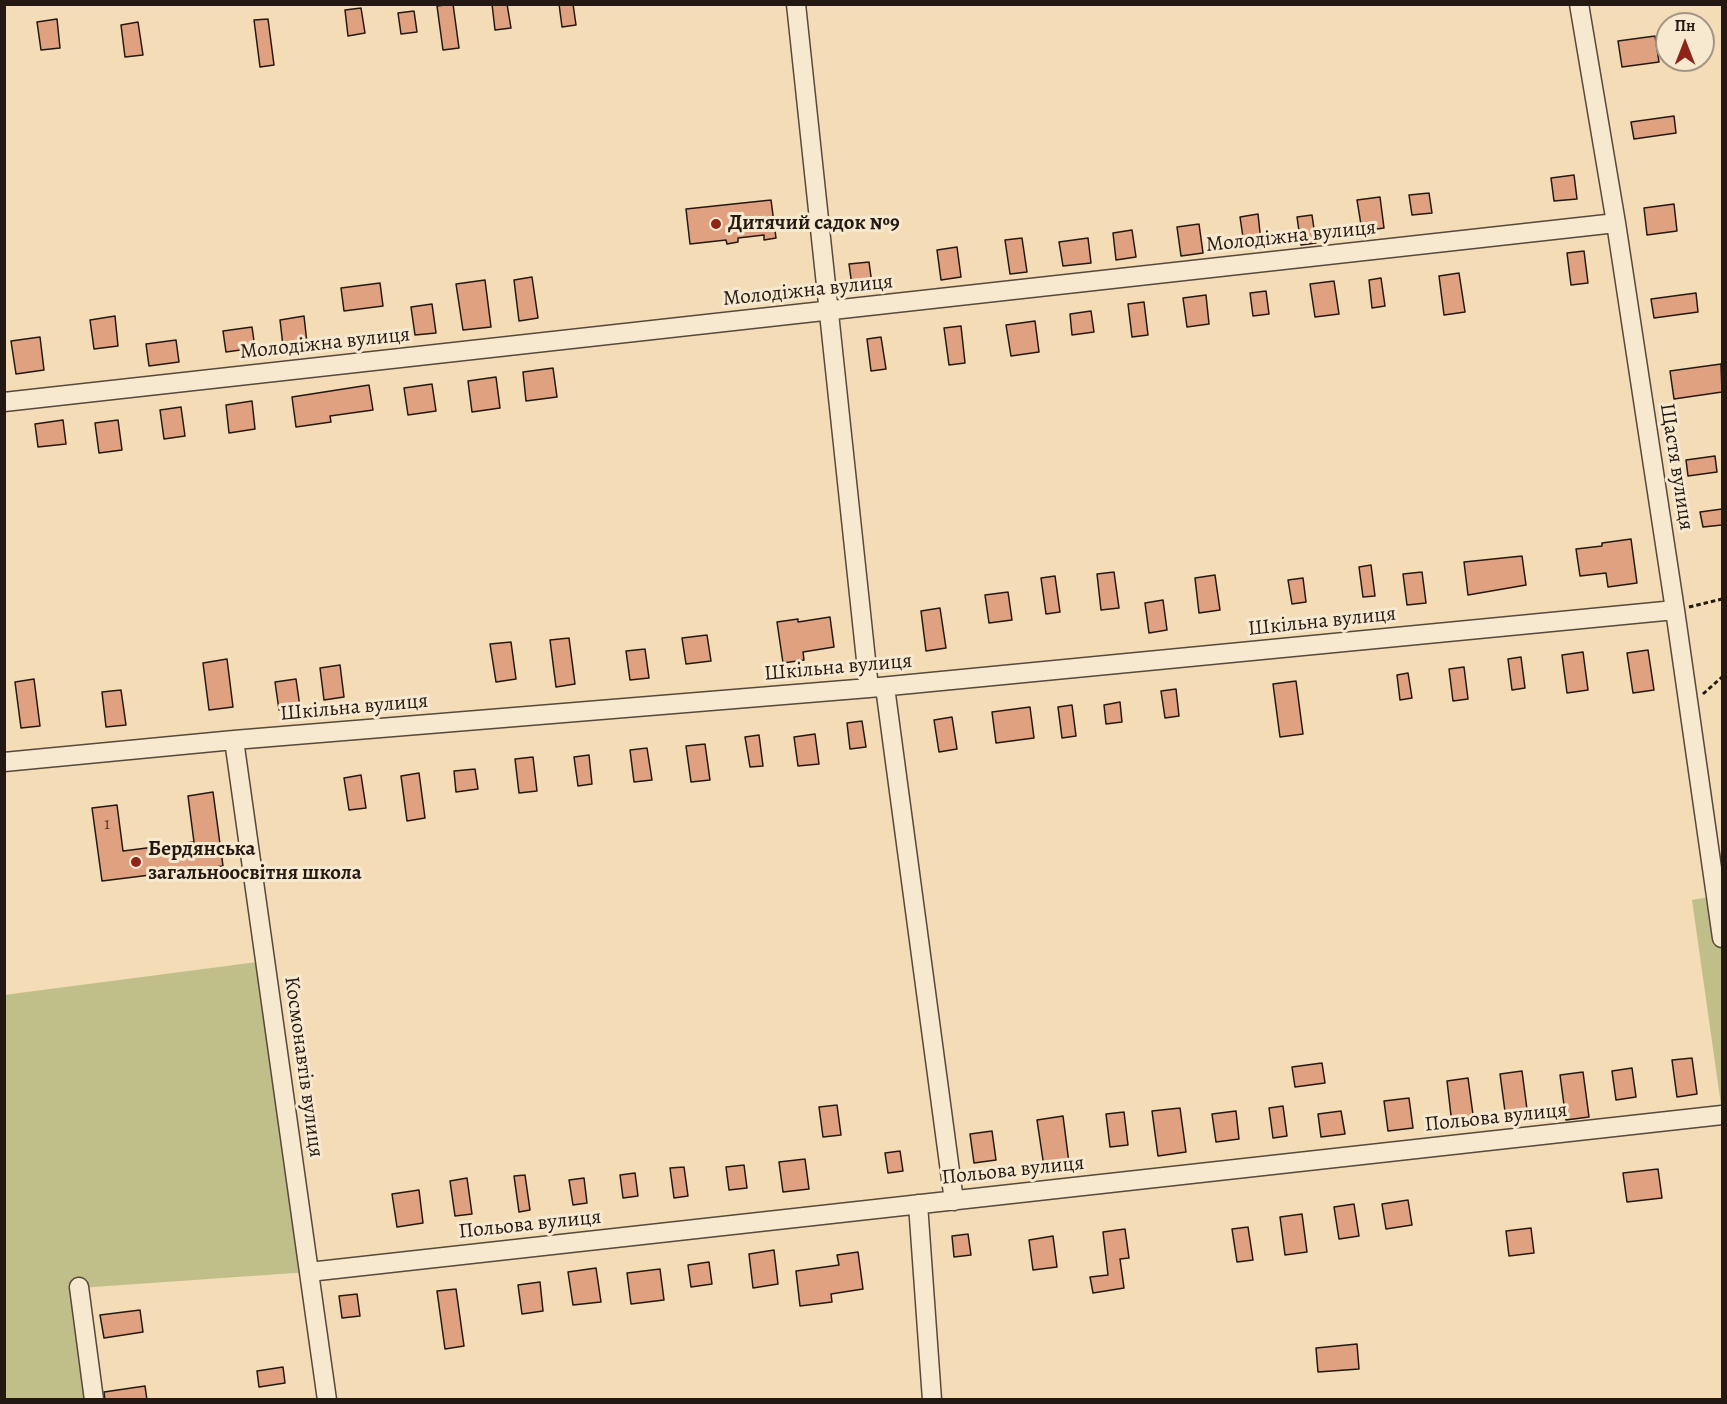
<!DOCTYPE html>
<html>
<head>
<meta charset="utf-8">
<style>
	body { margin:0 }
	#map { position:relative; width:1727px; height:1404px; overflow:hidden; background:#f3dcb6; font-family:Alegreya,serif }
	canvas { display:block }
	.frame { position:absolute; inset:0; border:6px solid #231812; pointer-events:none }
	.north { position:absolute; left:1655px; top:12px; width:60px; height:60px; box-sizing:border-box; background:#f7e8d0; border:2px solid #a29584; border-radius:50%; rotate:0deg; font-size:16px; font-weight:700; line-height:24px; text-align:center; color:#231812 }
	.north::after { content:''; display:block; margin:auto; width:21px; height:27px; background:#8f2418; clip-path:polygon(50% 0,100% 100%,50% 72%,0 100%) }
</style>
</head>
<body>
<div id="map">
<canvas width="1727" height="1404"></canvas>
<div class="frame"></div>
<div class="north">Пн</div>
</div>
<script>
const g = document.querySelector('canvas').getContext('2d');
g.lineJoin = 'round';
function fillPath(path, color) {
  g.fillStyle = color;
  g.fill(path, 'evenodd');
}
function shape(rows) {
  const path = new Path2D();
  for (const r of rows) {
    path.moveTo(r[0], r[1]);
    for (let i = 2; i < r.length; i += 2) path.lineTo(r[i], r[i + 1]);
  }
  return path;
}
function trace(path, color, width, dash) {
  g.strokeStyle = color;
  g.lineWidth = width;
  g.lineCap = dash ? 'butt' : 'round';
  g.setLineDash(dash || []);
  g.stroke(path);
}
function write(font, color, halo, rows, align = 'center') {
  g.font = font + ' Alegreya,serif';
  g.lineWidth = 6;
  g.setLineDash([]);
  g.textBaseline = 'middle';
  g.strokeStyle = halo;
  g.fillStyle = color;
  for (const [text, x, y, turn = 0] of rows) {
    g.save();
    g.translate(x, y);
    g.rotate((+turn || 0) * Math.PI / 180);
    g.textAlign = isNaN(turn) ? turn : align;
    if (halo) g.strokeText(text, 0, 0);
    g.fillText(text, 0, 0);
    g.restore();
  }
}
fillPath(shape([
	[1722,895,1722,1112,1692,900],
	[265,961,309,1272,79,1288,94,1399,5,1399,4,995]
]), '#c1bf89');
const building = shape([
	[453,4,459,48,443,50,437,6,453,4],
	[492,4,507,4,511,28,495,30,492,4],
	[559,4,573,4,576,25,562,27,559,4],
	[361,8,365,33,348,36,345,10,361,8],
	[414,11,417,32,401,34,398,13,414,11],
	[57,19,60,48,41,50,37,22,57,19],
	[268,19,274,65,260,67,254,20,268,19],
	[138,22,143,55,125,57,121,25,138,22],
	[1655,36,1659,62,1622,67,1618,41,1655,36],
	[1674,116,1676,133,1634,139,1631,122,1674,116],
	[1574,175,1577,199,1554,201,1551,178,1574,175],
	[1429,193,1432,213,1412,215,1409,195,1429,193],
	[1380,197,1384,228,1362,231,1357,200,1380,197],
	[771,200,776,238,764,240,764,235,738,238,738,242,727,244,726,240,690,244,686,209,771,200],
	[1674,204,1677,231,1647,235,1644,208,1674,204],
	[1258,214,1261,242,1244,244,1240,217,1258,214],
	[1312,215,1316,243,1301,245,1297,217,1312,215],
	[1199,224,1203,253,1181,256,1177,227,1199,224],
	[1132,230,1136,257,1116,260,1113,233,1132,230],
	[1022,238,1027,272,1010,274,1005,240,1022,238],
	[1088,238,1091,263,1063,266,1059,242,1088,238],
	[957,247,961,277,941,280,937,250,957,247],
	[1584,251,1588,283,1571,285,1567,253,1584,251],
	[869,262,872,284,852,286,849,264,869,262],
	[1459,273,1465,312,1444,315,1439,276,1459,273],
	[532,277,538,318,519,321,514,280,532,277],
	[1381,278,1385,306,1372,308,1369,280,1381,278],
	[485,280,491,327,463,330,456,284,485,280],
	[1334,281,1339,314,1315,317,1310,284,1334,281],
	[380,283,383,306,344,311,341,288,380,283],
	[1266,291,1269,314,1253,316,1250,293,1266,291],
	[1696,293,1698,312,1654,318,1651,299,1696,293],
	[1206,295,1209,324,1187,327,1183,298,1206,295],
	[1144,302,1148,335,1132,337,1128,304,1144,302],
	[432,304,436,333,415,335,411,307,432,304],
	[1091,311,1094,332,1072,335,1070,314,1091,311],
	[115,316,118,346,94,349,90,320,115,316],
	[304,316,307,343,283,346,280,320,304,316],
	[1035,321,1039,352,1011,356,1006,325,1035,321],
	[961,326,965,363,949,365,944,328,961,326],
	[252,327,255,348,226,352,223,331,252,327],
	[40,337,44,370,16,374,11,341,40,337],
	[881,337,886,369,871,371,867,339,881,337],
	[176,340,179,362,149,366,146,344,176,340],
	[1721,364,1722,392,1674,399,1670,371,1721,364],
	[553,368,557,397,526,401,523,372,553,368],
	[496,377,500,408,472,412,468,381,496,377],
	[432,384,436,411,408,415,404,388,432,384],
	[369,385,373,410,330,416,331,422,296,427,292,397,369,385],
	[252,401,255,429,229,433,226,405,252,401],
	[181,407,185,436,164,439,160,410,181,407],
	[63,420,66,444,38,447,35,424,63,420],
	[118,420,122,450,99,453,95,423,118,420],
	[1715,456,1717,472,1688,476,1686,460,1715,456],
	[1722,509,1722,525,1703,527,1700,512,1722,509],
	[1631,539,1637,583,1608,587,1606,573,1580,576,1576,549,1602,546,1602,543,1631,539],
	[1522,556,1526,585,1468,595,1464,562,1522,556],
	[1371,565,1375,596,1363,597,1359,567,1371,565],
	[1114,572,1119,608,1101,610,1097,574,1114,572],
	[1422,572,1426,603,1407,605,1403,574,1422,572],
	[1215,575,1220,610,1199,613,1195,578,1215,575],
	[1055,576,1060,612,1046,614,1041,578,1055,576],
	[1303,578,1306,602,1292,604,1288,580,1303,578],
	[1008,592,1012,620,989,623,985,595,1008,592],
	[1163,600,1167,630,1149,633,1145,603,1163,600],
	[940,608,946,648,926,651,921,611,940,608],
	[830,617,834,647,803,652,804,660,783,663,777,622,798,619,798,622,830,617],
	[707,635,711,661,686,664,682,638,707,635],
	[569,638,575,684,556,687,550,640,569,638],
	[511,642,516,679,496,682,490,644,511,642],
	[645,649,649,678,630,680,626,651,645,649],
	[1648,650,1654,690,1633,693,1627,653,1648,650],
	[1583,652,1588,690,1567,693,1562,655,1583,652],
	[1521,657,1525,688,1512,690,1508,659,1521,657],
	[227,659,233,707,209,710,203,663,227,659],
	[340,665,344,697,324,700,320,668,340,665],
	[1464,667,1468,699,1453,701,1449,669,1464,667],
	[1408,673,1412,698,1400,700,1397,675,1408,673],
	[34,679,40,726,21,728,15,682,34,679],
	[296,679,300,707,279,710,275,682,296,679],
	[1296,681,1303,734,1280,737,1273,684,1296,681],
	[1176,689,1179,716,1165,718,1161,691,1176,689],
	[121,690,126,725,106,727,102,692,121,690],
	[1120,702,1122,722,1106,724,1104,705,1120,702],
	[1072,705,1076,736,1062,738,1058,707,1072,705],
	[1030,707,1034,738,996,743,992,712,1030,707],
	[952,717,957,749,939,752,934,720,952,717],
	[862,721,866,747,850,749,847,723,862,721],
	[815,734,819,764,798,766,794,737,815,734],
	[759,735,763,766,750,767,745,737,759,735],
	[705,744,710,780,691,782,686,746,705,744],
	[647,748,652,780,634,782,630,750,647,748],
	[589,755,592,784,578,786,574,757,589,755],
	[533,757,537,791,519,793,515,759,533,757],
	[475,769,478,789,456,792,454,771,475,769],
	[419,773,425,818,407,821,401,776,419,773],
	[361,775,366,808,349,810,344,778,361,775],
	[213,792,223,866,102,881,92,808,117,805,123,851,194,842,188,796,213,792],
	[1692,1058,1697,1094,1677,1097,1672,1060,1692,1058],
	[1322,1063,1325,1083,1295,1087,1292,1067,1322,1063],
	[1632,1068,1636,1097,1616,1100,1612,1071,1632,1068],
	[1522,1071,1528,1117,1506,1119,1500,1074,1522,1071],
	[1583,1072,1589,1117,1566,1120,1560,1075,1583,1072],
	[1468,1078,1474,1122,1452,1124,1447,1081,1468,1078],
	[1409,1098,1413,1128,1388,1131,1384,1101,1409,1098],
	[837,1105,841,1135,823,1137,819,1107,837,1105],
	[1283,1106,1287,1136,1273,1138,1269,1108,1283,1106],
	[1180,1108,1186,1152,1158,1156,1152,1111,1180,1108],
	[1236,1111,1239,1139,1216,1142,1212,1114,1236,1111],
	[1341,1111,1345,1134,1321,1137,1318,1114,1341,1111],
	[1124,1112,1128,1145,1110,1147,1106,1114,1124,1112],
	[1063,1116,1069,1163,1044,1167,1037,1120,1063,1116],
	[992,1131,996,1160,974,1163,970,1134,992,1131],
	[900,1151,903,1171,888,1173,885,1153,900,1151],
	[805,1159,809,1189,783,1192,779,1162,805,1159],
	[744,1165,747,1188,729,1190,726,1167,744,1165],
	[684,1167,688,1196,674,1198,670,1168,684,1167],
	[1658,1169,1662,1198,1627,1202,1623,1173,1658,1169],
	[635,1173,638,1196,623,1198,620,1175,635,1173],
	[525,1175,530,1210,519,1212,514,1176,525,1175],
	[467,1178,472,1214,455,1216,450,1181,467,1178],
	[584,1178,587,1203,573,1205,569,1180,584,1178],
	[419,1190,423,1223,397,1227,392,1194,419,1190],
	[1408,1200,1412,1225,1386,1229,1382,1204,1408,1200],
	[1354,1204,1359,1236,1339,1239,1334,1207,1354,1204],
	[1302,1214,1307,1252,1285,1255,1280,1217,1302,1214],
	[1248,1227,1253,1260,1237,1262,1232,1229,1248,1227],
	[1531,1228,1534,1253,1509,1256,1506,1231,1531,1228],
	[1125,1229,1129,1258,1120,1259,1124,1288,1093,1293,1090,1277,1108,1275,1103,1232,1125,1229],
	[968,1234,971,1255,954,1257,952,1236,968,1234],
	[1053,1236,1057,1267,1033,1270,1029,1240,1053,1236],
	[774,1250,778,1284,753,1288,749,1254,774,1250],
	[858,1252,863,1289,831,1294,832,1302,800,1306,796,1271,839,1265,837,1255,858,1252],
	[709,1262,712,1284,691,1287,688,1265,709,1262],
	[596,1268,601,1302,573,1305,568,1272,596,1268],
	[660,1269,664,1300,631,1304,627,1273,660,1269],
	[540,1282,543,1311,522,1314,518,1285,540,1282],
	[456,1289,464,1346,445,1349,437,1291,456,1289],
	[357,1294,360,1316,342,1318,339,1296,357,1294],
	[140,1310,143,1332,104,1338,100,1315,140,1310],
	[1357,1344,1359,1369,1318,1372,1316,1348,1357,1344],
	[283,1367,285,1383,259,1387,257,1371,283,1367],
	[145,1386,147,1400,105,1400,104,1392,145,1386]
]);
fillPath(building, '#e0a180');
trace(building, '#231812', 1.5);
const minor = shape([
	[796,4,869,688],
	[1579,4,1616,223,1675,610,1722,938],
	[4,402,1616,223],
	[885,687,954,1201],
	[234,740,327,1400],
	[4,762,234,740,869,688,1675,610],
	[918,1204,932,1400],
	[309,1272,1722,1115],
	[79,1287,94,1400]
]);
trace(minor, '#57493b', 21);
trace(shape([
	[1689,607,1722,599],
	[1703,694,1722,677]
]), '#231812', 3, [4.5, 3]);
trace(minor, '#f7e8d0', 18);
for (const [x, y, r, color] of [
	[716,224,6,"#8f2418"],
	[136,862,6,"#8f2418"]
]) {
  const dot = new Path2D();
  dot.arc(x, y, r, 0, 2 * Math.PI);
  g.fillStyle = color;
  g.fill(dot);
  trace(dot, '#f7e8d0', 2);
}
write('18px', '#523a2e', null, [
	["1",107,825]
]);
write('bold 21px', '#231812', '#f7e8d0', [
	["Дитячий садок №9",728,224],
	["Бердянська",148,850],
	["загальноосвітня школа",148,874]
], 'left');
write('21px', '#231812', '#f7e8d0', [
	["Молодіжна вулиця",1291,237,-6],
	["Молодіжна вулиця",808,291,-6],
	["Молодіжна вулиця",325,344,-6],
	["Щастя вулиця",1676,467,81],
	["Шкільна вулиця",1322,622,-6],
	["Шкільна вулиця",838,668,-5],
	["Шкільна вулиця",354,708,-5],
	["Космонавтів вулиця",303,1067,82],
	["Польова вулиця",1496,1118,-6],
	["Польова вулиця",1013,1171,-6],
	["Польова вулиця",530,1225,-6]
]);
</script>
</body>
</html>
